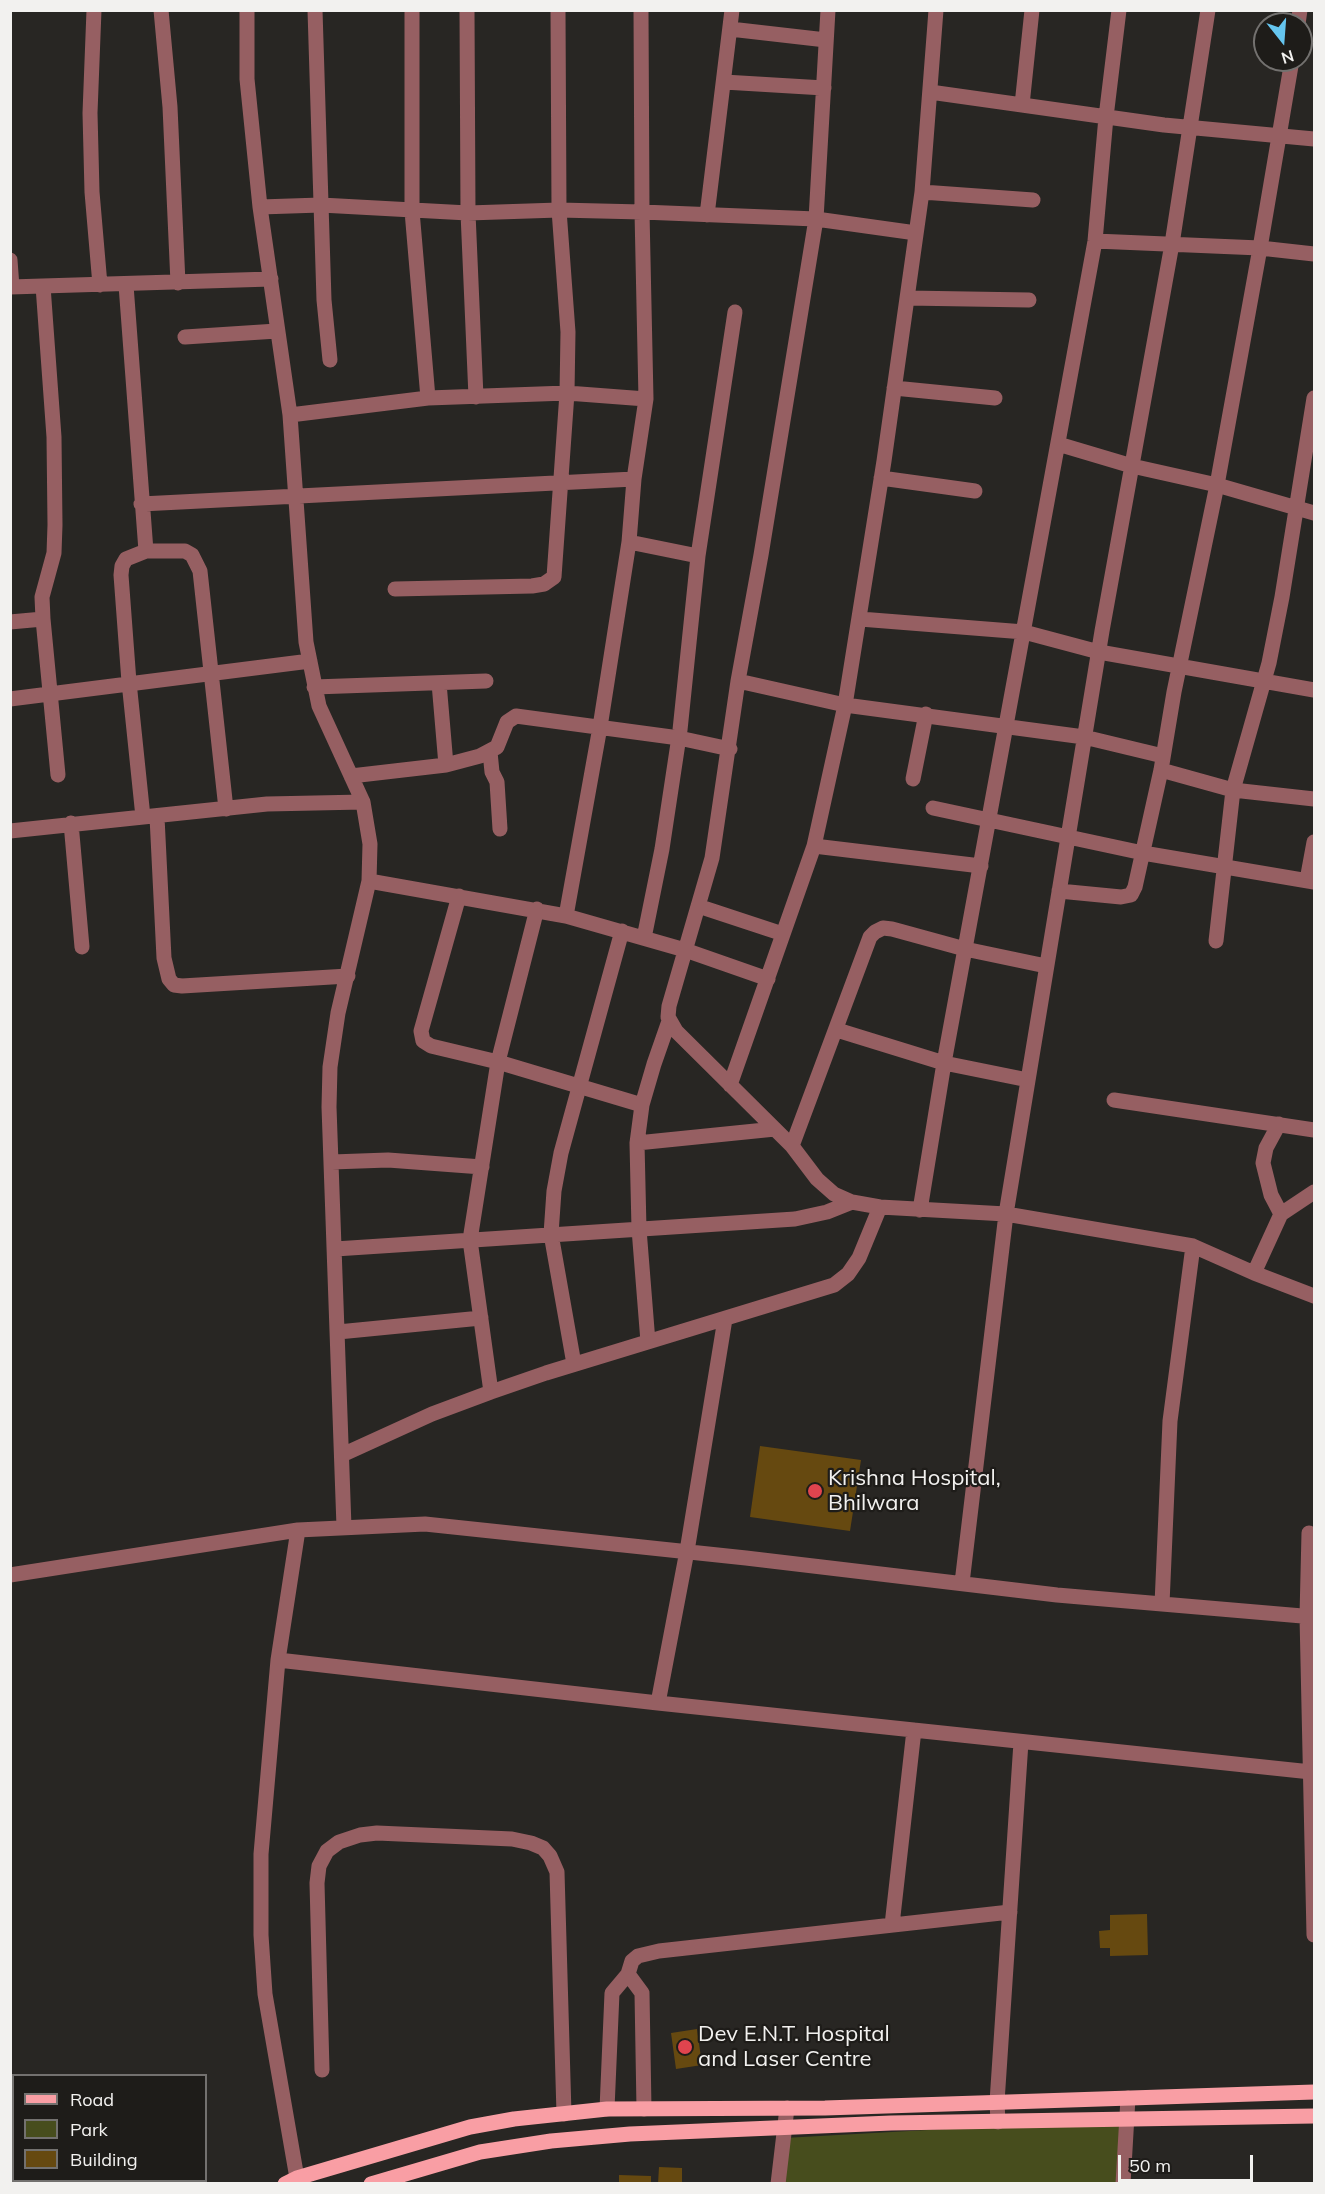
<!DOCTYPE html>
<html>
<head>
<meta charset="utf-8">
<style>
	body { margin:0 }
	#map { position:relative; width:1325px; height:2194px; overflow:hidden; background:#282623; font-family:Mulish,sans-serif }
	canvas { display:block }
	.frame { position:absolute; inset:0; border:12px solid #f2f1ef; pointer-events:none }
	.legend { position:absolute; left:12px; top:2074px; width:195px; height:108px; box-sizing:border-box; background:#1e1c19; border:2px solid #73716f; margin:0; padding:8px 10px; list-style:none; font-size:18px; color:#f2f1ef }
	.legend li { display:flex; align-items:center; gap:12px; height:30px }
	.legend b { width:30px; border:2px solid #73716f }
	.north { position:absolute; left:1253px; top:12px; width:60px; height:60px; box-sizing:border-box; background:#1e1c19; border:2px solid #73716f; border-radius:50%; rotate:163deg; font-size:16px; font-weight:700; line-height:24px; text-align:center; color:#f2f1ef }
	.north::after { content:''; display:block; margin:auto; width:21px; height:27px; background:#65c5ef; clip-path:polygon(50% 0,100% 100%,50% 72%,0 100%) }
	.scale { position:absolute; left:1118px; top:2155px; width:135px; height:27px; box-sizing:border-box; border:3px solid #f2f1ef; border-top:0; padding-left:8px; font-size:18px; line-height:21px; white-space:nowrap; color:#f2f1ef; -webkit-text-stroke:4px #1e1c19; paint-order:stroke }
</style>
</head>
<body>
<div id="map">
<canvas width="1325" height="2194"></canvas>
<div class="frame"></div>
<ul class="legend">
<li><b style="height:8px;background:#f99ea4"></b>Road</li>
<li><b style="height:16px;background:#474d1d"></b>Park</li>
<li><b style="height:16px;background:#664910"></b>Building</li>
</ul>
<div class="north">N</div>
<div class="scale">50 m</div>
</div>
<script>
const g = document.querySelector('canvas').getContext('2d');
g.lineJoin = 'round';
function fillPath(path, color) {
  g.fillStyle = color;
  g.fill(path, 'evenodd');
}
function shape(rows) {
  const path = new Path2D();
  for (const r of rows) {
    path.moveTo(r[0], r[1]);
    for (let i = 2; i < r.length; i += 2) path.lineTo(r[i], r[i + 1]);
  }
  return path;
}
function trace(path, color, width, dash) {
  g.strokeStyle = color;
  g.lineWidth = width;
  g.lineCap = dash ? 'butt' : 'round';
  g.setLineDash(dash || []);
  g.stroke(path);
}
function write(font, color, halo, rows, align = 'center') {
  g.font = font + ' Mulish,sans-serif';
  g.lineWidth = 4.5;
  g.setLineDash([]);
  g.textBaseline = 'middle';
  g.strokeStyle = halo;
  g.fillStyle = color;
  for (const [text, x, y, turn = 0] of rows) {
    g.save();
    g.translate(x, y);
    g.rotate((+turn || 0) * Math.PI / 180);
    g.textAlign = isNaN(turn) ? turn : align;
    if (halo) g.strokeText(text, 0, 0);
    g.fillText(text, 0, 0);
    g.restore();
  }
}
fillPath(shape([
	[1125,2119,1121,2183,778,2184,784,2138]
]), '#474d1d');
fillPath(shape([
	[760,1446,861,1460,850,1531,750,1517],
	[1147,1914,1148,1955,1110,1956,1110,1948,1100,1948,1099,1931,1110,1930,1110,1915],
	[697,2029,702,2065,676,2069,671,2033],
	[659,2167,682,2168,682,2184,658,2184],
	[619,2175,651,2176,651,2184,619,2184]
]), '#664910');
trace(shape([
	[94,10,90,113,92,192,100,285],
	[161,10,170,107,178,283],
	[247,10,247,79,260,207,290,415,306,642,319,706,363,802,370,844,369,881,338,1013,330,1067,329,1107,344,1527],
	[315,10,324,300,330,360],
	[412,10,412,211,428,398],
	[467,10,468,213,476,397],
	[828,10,816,219,761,555,738,681,712,858,669,1006,668,1017,676,1031,792,1146,817,1179,834,1194,852,1202,880,1207,1006,1214,1102,631,1172,244,1208,10],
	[1298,24,1300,10],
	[730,29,826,40],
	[724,82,824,88],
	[930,92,1164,125,1314,139],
	[1022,105,1032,10],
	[922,192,1033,200],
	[260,207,321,205,468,213,559,210,642,212,816,219,916,233],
	[707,215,732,10],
	[1095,241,1260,248,1314,254],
	[10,260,12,287],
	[126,285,146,551],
	[43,286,54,437,55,525,54,553,42,597,43,619,58,775],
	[10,287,271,279],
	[907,298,1029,300],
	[185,337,277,331],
	[894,388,995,398],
	[290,415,428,398,567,393,646,399],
	[1058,444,1132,466,1217,485,1314,513],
	[881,478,975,491],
	[141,504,634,479],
	[629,542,698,556],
	[395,589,532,586,544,584,554,577,567,393,568,332,559,210,558,10],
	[860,619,1024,632,1099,652,1314,690],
	[10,622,43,619],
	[738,681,845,705,1084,737,1163,756],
	[439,683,446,765],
	[314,687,486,681],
	[10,699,310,661],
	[490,752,492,772,497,782,500,829],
	[1161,770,1233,790,1314,799],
	[351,776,446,765,480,756,497,747,507,722,516,716,679,738,730,749],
	[913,779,926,714],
	[933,808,1143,853,1314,882],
	[143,817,129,682,121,575,122,566,126,559,146,551,185,551,192,555,200,571,226,809],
	[157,817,164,958,169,979,174,985,182,986,348,976],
	[71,823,82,947],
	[10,831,267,804,363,802],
	[814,846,981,866],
	[1307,880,1314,842],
	[369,881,566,916,685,950,768,979],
	[1059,891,1121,897,1131,895,1135,887,1161,770,1174,692,1217,485,1260,248,1292,60],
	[459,896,421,1031,423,1041,431,1046,498,1062,642,1105],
	[698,906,783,934],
	[566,916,600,727,629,542,634,479,646,399,642,212,641,10],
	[644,938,662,849,680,730,698,556,735,312],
	[1216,941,1233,790,1269,663,1282,597,1314,398],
	[837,1030,944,1063,1028,1080],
	[730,1085,814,846,845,705,884,461,922,192,936,10],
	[1114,1100,1314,1130],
	[1279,1124,1266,1148,1263,1163,1271,1195,1281,1214],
	[637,1143,775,1129],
	[792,1146,870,937,875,932,883,928,892,929,965,949,1046,966],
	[332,1162,388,1160,482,1167],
	[920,1210,944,1063,1095,241,1106,117,1119,10],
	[335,1249,795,1219,827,1212,852,1202],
	[1254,1273,1281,1214,1314,1192],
	[338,1332,481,1318],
	[648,1342,639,1229,637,1143,642,1105,654,1064,669,1021],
	[574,1364,551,1234,554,1191,561,1153,622,931],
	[491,1392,470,1240,498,1062,537,909],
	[342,1455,432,1414,491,1392,546,1373,834,1285,848,1274,859,1258,880,1207],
	[298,1530,278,1660,261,1854,261,1935,265,1994,298,2184],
	[1309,1533,1307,1616,1314,1935],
	[10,1575,298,1530,425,1524,746,1558,1057,1595,1314,1617],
	[962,1583,1006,1214,1193,1246,1254,1273,1314,1296],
	[1162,1604,1170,1421,1193,1246],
	[278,1660,658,1703,1311,1772],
	[658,1703,687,1551,725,1319],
	[892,1925,914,1730],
	[628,1974,642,1993,644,2109],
	[322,2070,317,1883,319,1866,327,1851,339,1842,360,1835,377,1833,512,1839,531,1843,543,1848,550,1856,557,1872,564,2114],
	[607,2109,612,1993,628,1974,632,1961,638,1956,659,1951,1010,1912],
	[998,2122,997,2102,1021,1742],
	[778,2184,787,2108],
	[1123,2184,1128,2098]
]), '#965f62', 15);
trace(shape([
	[285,2184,297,2178,470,2127,514,2119,607,2109,825,2108,1314,2092],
	[371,2184,480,2152,551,2141,630,2134,891,2123,1314,2116]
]), '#f99ea4', 15);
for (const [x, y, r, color] of [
	[815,1491,8,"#e0444e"],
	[685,2047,8,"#e0444e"]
]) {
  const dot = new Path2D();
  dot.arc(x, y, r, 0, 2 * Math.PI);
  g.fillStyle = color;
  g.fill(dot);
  trace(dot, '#1e1c19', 2);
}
write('22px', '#f2f1ef', '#1e1c19', [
	["Krishna Hospital,",828,1478],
	["Bhilwara",828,1503],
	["Dev E.N.T. Hospital",698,2034],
	["and Laser Centre",698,2059]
], 'left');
</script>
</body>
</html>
